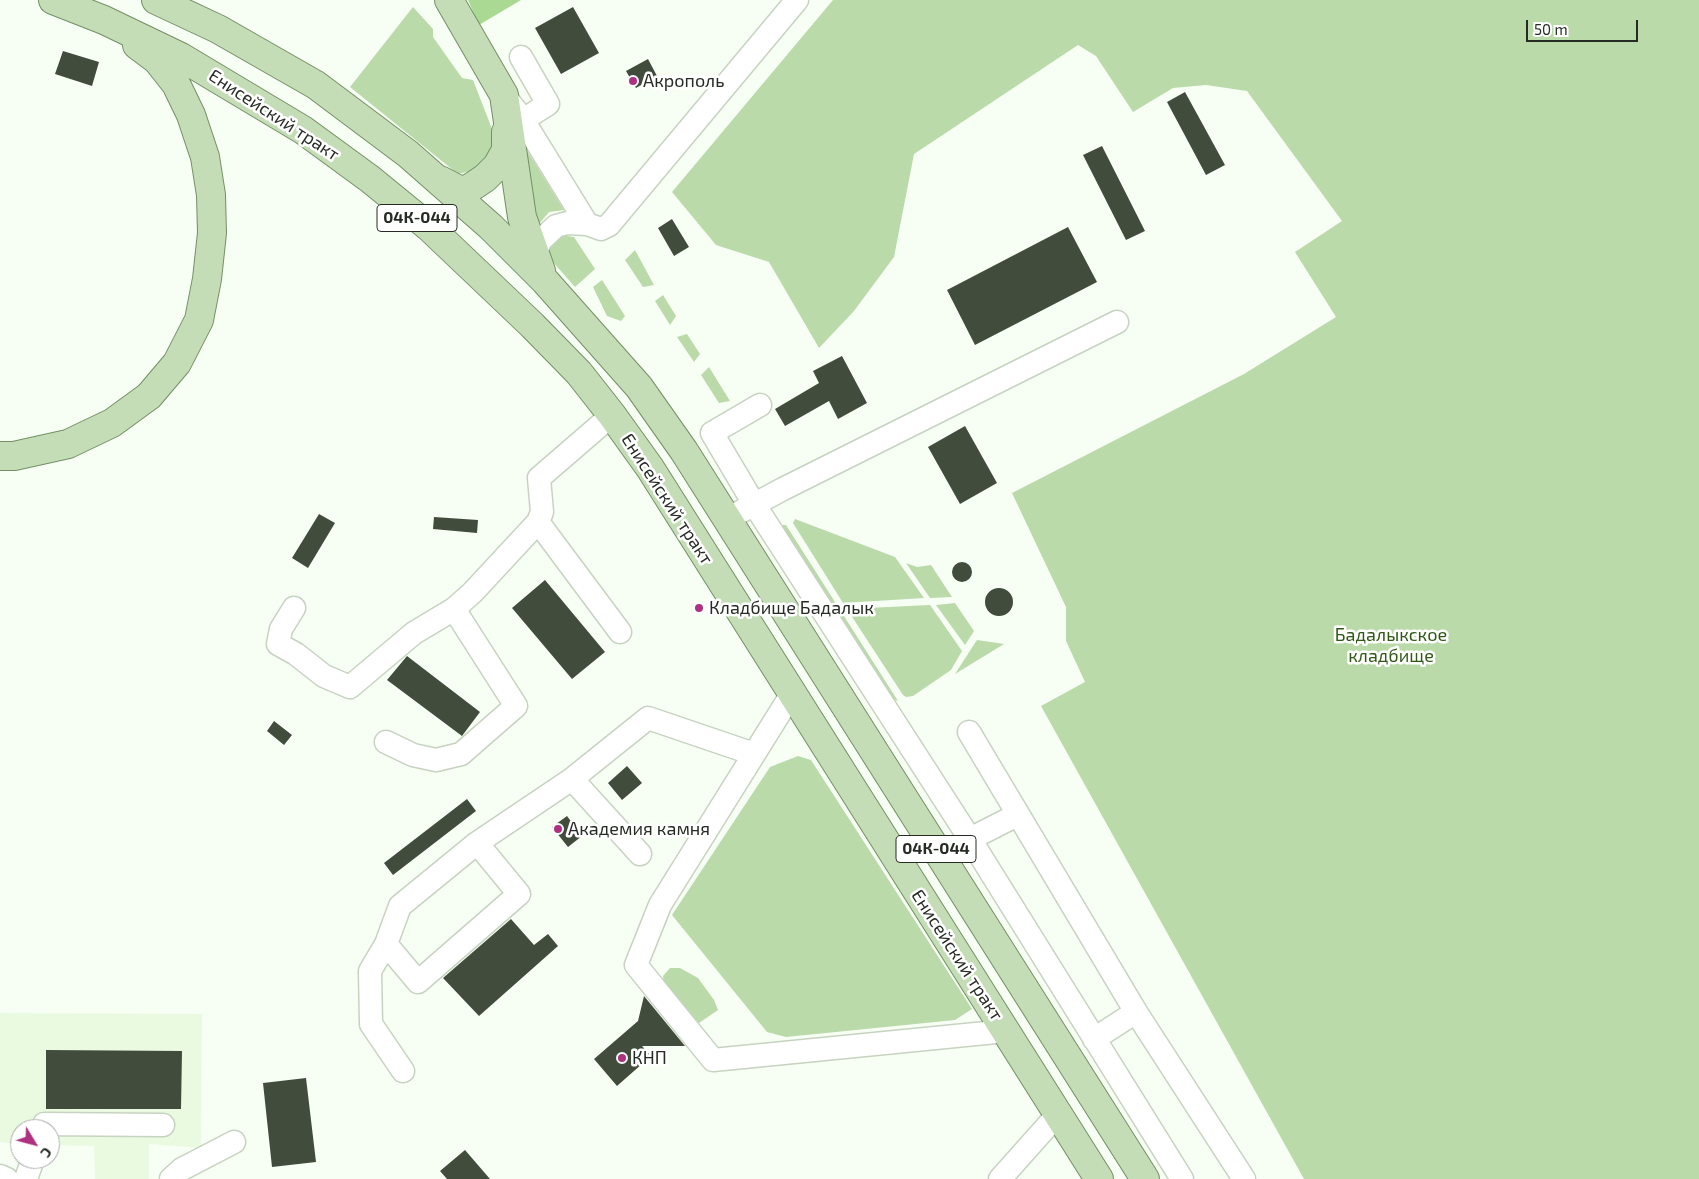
<!DOCTYPE html>
<html>
<head>
<meta charset="utf-8">
<style>
	body { margin:0 }
	#map { position:relative; width:1699px; height:1179px; overflow:hidden; background:#f7fef4; font-family:"Exo 2",sans-serif }
	canvas { display:block }
	.north { position:absolute; left:10px; top:1119px; width:50px; height:50px; box-sizing:border-box; background:#fff; border:1px solid #a8aaa7; border-radius:50%; rotate:127deg; font-size:14px; font-weight:700; line-height:20px; text-align:center; color:#262b24 }
	.north::after { content:''; display:block; margin:auto; width:18px; height:22px; background:#ae3081; clip-path:polygon(50% 0,100% 100%,50% 72%,0 100%) }
	.scale { position:absolute; left:1526px; top:20px; width:112px; height:22px; box-sizing:border-box; border:2px solid #262b24; border-top:0; padding-left:6px; font-size:15px; line-height:18px; white-space:nowrap; color:#262b24; -webkit-text-stroke:4px #fff; paint-order:stroke }
</style>
</head>
<body>
<div id="map">
<canvas width="1699" height="1179"></canvas>
<div class="north">С</div>
<div class="scale">50 m</div>
</div>
<script>
const g = document.querySelector('canvas').getContext('2d');
g.lineJoin = 'round';
function fillPath(path, color) {
  g.fillStyle = color;
  g.fill(path, 'evenodd');
}
function shape(rows) {
  const path = new Path2D();
  for (const r of rows) {
    if (r.length === 3) {
      path.moveTo(r[0] + r[2], r[1]);
      path.arc(r[0], r[1], r[2], 0, 2 * Math.PI);
      continue;
    }
    path.moveTo(r[0], r[1]);
    for (let i = 2; i < r.length; i += 2) path.lineTo(r[i], r[i + 1]);
  }
  return path;
}
function trace(path, color, width, dash) {
  g.strokeStyle = color;
  g.lineWidth = width;
  g.lineCap = dash ? 'butt' : 'round';
  g.setLineDash(dash || []);
  g.stroke(path);
}
function write(font, color, halo, rows, align = 'center') {
  g.font = font + ' "Exo 2",sans-serif';
  g.lineWidth = 5;
  g.setLineDash([]);
  g.textBaseline = 'middle';
  g.strokeStyle = halo;
  g.fillStyle = color;
  for (const [text, x, y, turn = 0] of rows) {
    g.save();
    g.translate(x, y);
    g.rotate((+turn || 0) * Math.PI / 180);
    g.textAlign = isNaN(turn) ? turn : align;
    if (halo) g.strokeText(text, 0, 0);
    g.fillText(text, 0, 0);
    g.restore();
  }
}
fillPath(shape([
	[0,1013,202,1014,201,1148,149,1144,149,1179,95,1179,94,1146,50,1145,50,1129,20,1129,20,1145,0,1142]
]), '#e9fae1');
fillPath(shape([
	[833,0,1699,0,1699,1179,1304,1179,1041,706,1085,682,1066,641,1066,607,1012,493,1244,374,1336,317,1295,252,1342,221,1247,91,1206,85,1173,88,1133,112,1096,56,1078,45,914,154,894,257,854,311,819,348,769,262,716,245,672,192],
	[413,7,433,29,433,37,462,78,473,80,494,134,489,156,478,169,458,174,350,87],
	[523,144,564,210,549,212,539,224,535,218],
	[561,235,574,237,595,269,575,287,553,262,549,251,553,241],
	[635,250,654,285,643,287,625,260],
	[602,280,625,316,621,321,607,316,593,287],
	[663,295,676,316,670,325,655,301],
	[687,334,700,354,694,362,677,337],
	[709,367,730,401,719,403,701,375],
	[795,519,895,557,924,598,843,603,793,523],
	[780,525,786,525,898,701,888,697],
	[906,563,917,567,931,565,952,597,930,598],
	[955,603,974,631,965,645,936,605],
	[930,605,962,651,951,670,913,696,906,697,903,695,847,609],
	[977,640,1004,644,955,674],
	[798,756,811,760,972,1009,955,1020,786,1037,767,1032,672,915,770,767],
	[670,968,680,968,698,978,714,1000,718,1010,699,1023,668,992,664,986,663,976]
]), '#badaaa');
fillPath(shape([
	[468,0,521,0,479,25]
]), '#aad993');
fillPath(shape([
	[573,7,599,53,561,74,535,28],
	[63,51,99,62,92,86,55,74],
	[648,59,657,76,636,88,626,71],
	[1185,92,1225,165,1206,175,1167,102],
	[1102,146,1145,231,1126,240,1083,155],
	[672,219,689,247,674,256,658,228],
	[1068,227,1097,282,975,345,947,290],
	[842,356,867,403,838,419,829,401,785,426,775,409,819,383,813,371],
	[965,426,997,483,960,504,928,447],
	[319,514,335,523,308,568,292,558],
	[434,517,478,520,477,533,433,529],
	[962,572,10],
	[545,580,605,652,572,679,512,608],
	[999,602,14],
	[407,656,480,712,462,736,387,680],
	[274,721,292,735,284,745,267,731],
	[627,766,642,783,622,800,608,783],
	[467,799,476,811,393,875,384,863],
	[567,816,582,836,568,847,552,827],
	[511,919,534,945,548,934,558,946,479,1016,443,978],
	[644,996,685,1046,642,1046,651,1056,617,1086,594,1059,638,1021],
	[46,1050,182,1051,181,1109,46,1109],
	[306,1078,316,1162,272,1167,263,1083],
	[465,1150,490,1179,447,1179,440,1171]
]), '#424c3d');
const minor = shape([
	[504,95,523,120,587,224],
	[514,108,523,120,548,104,521,57],
	[535,257,540,241,556,226,567,223,587,224,601,229,609,225,797,0],
	[760,405,712,433,754,504,970,839,1182,1179],
	[727,519,783,489,1117,322],
	[538,522,620,632],
	[294,608,281,629,278,644,296,654,324,676,350,687,414,633,454,609,473,592,538,522,542,512,539,478,612,415],
	[791,695,660,905,636,965,713,1060,1006,1031],
	[969,732,1136,1012,1244,1179],
	[386,742,413,755,436,760,461,754,516,706,454,609],
	[572,779,640,854],
	[970,839,1017,815],
	[477,843,519,894,418,982,386,944,400,906,477,843,572,779,648,718,754,754],
	[386,944,370,971,371,1024,403,1071],
	[1094,1039,1136,1012],
	[43,1129,44,1124,163,1125],
	[0,1176,7,1179],
	[26,1179,33,1159],
	[171,1179,182,1169,234,1142],
	[1000,1179,1058,1114]
]);
const major = shape([
	[53,0,104,20,181,57,303,130,370,179,430,228,532,325,579,373,612,415,650,468,1099,1179],
	[156,0,218,29,316,85,408,154,491,227,545,281,639,387,684,451,1145,1179],
	[449,0,504,95,522,217,541,271],
	[440,180,461,191,470,188,485,178,497,166,506,150,506,132],
	[0,456,14,456,68,444,112,423,149,396,177,363,199,320,207,279,212,233,211,195,205,157,191,115,176,84,157,60,137,45]
]);
trace(minor, '#c7d3c1', 25);
trace(major, '#739064', 30);
trace(minor, '#fff', 22);
trace(major, '#c4ddb7', 28);
for (const [x, y, r, color] of [
	[633,81,5,"#ae3081"],
	[699,608,5,"#ae3081"],
	[558,829,5,"#ae3081"],
	[622,1058,5,"#ae3081"]
]) {
  const dot = new Path2D();
  dot.arc(x, y, r, 0, 2 * Math.PI);
  g.fillStyle = color;
  g.fill(dot);
  trace(dot, '#fff', 2);
}
for (const [x, y, w] of [
	[417,218,80],
	[936,849,80]
]) {
  const box = new Path2D();
  box.roundRect(x - w / 2, y - 13.5, w, 27, 4);
  g.fillStyle = '#fff';
  g.fill(box);
  trace(box, '#262b24', 1);
}
write('bold 16px', '#262b24', null, [
	["04К-044",417,218],
	["04К-044",936,849]
]);
write('18px', '#262b24', '#fff', [
	["Акрополь",643,81],
	["Кладбище Бадалык",709,608],
	["Академия камня",568,829],
	["КНП",632,1058]
], 'left');
write('18px', '#262b24', '#fff', [
	["Енисейский тракт",274,115,33],
	["Енисейский тракт",667,499,57],
	["Енисейский тракт",957,955,57]
]);
write('18px', '#2f5914', '#fff', [
	["Бадалыкское",1391,635],
	["кладбище",1391,656]
]);
</script>
</body>
</html>
